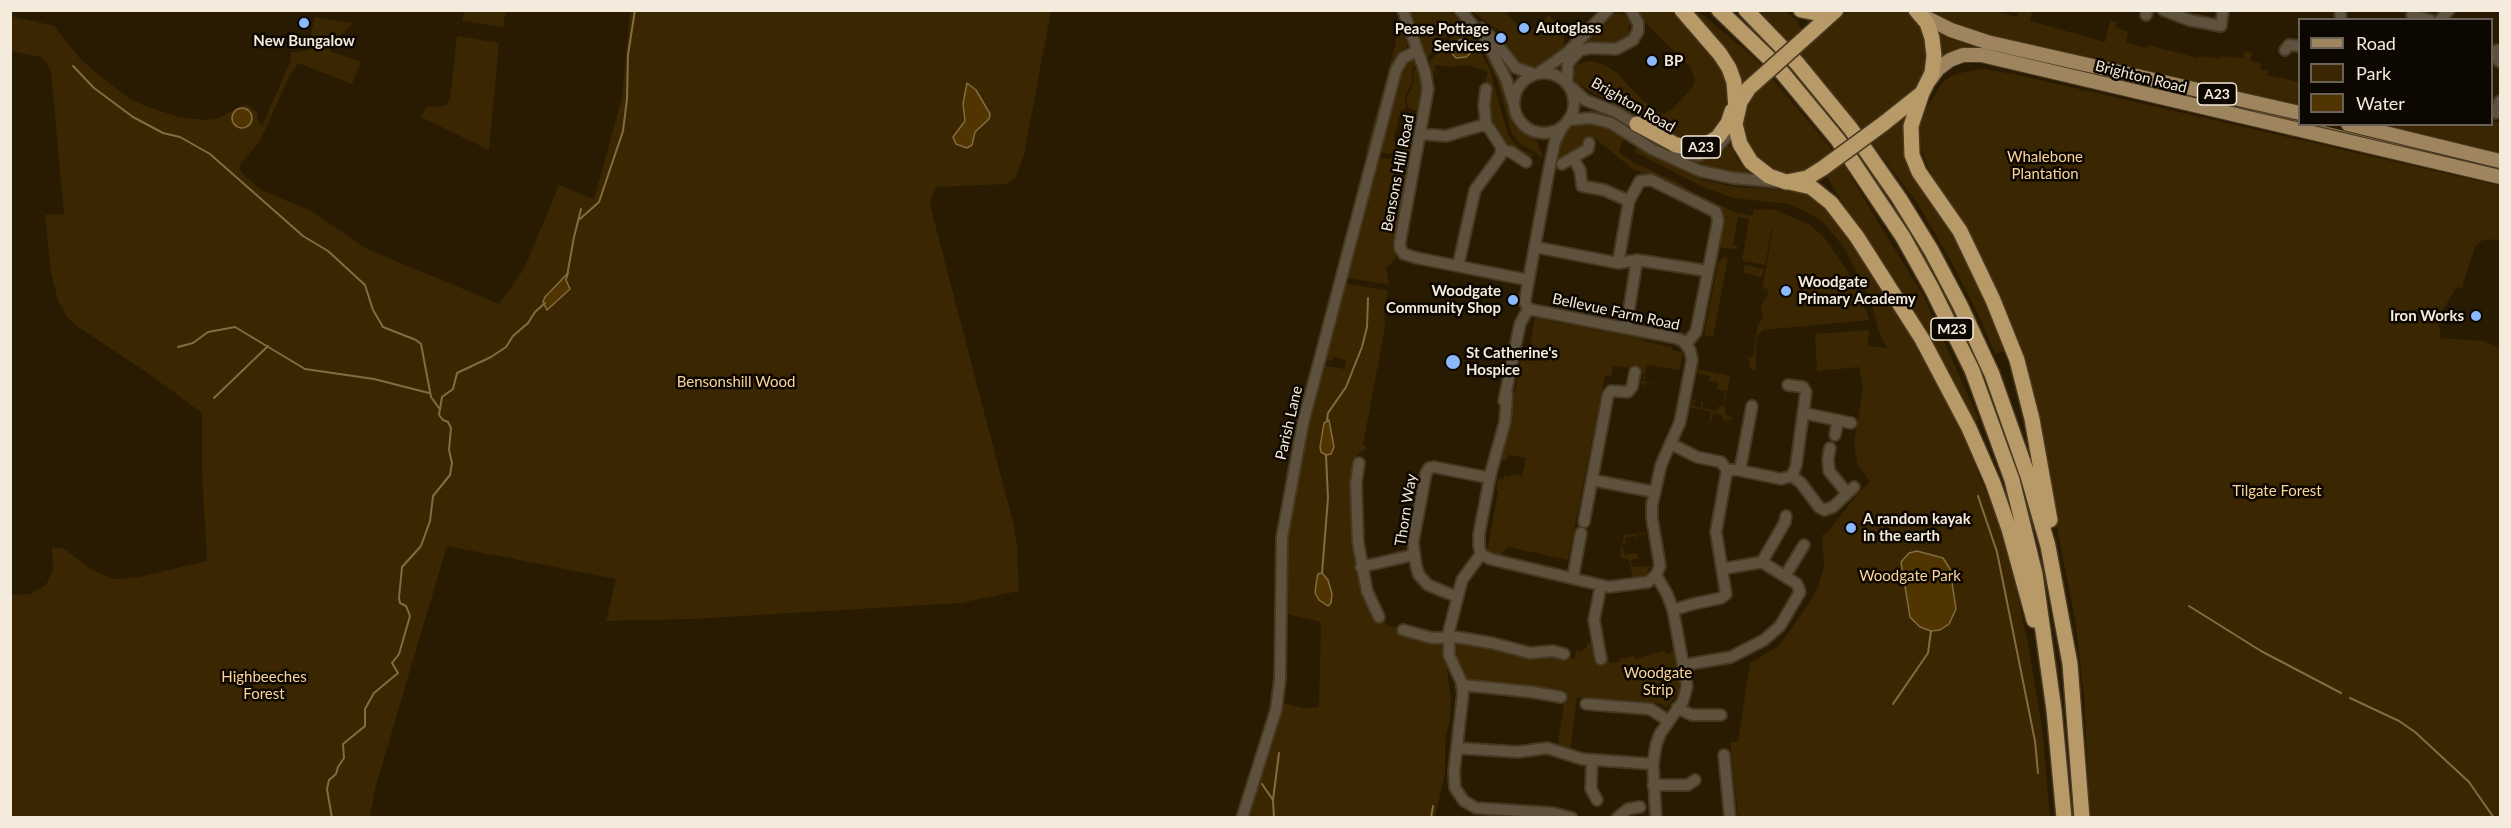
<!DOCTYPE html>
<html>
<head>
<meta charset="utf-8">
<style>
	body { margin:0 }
	#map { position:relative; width:2511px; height:828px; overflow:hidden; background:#291b02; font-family:Lato,sans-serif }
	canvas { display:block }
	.frame { position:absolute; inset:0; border:12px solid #f5ebdc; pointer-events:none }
	.legend { position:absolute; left:2298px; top:18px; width:195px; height:108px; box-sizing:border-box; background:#0d0701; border:2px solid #6a6259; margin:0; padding:8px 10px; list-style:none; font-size:18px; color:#f5ebdc }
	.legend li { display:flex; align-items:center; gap:12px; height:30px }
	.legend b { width:30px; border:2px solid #6a6259 }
</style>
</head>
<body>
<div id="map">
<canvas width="2511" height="828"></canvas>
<div class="frame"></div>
<ul class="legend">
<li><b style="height:8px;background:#9e855d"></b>Road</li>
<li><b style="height:16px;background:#3a2600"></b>Park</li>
<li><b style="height:16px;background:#503500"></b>Water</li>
</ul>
</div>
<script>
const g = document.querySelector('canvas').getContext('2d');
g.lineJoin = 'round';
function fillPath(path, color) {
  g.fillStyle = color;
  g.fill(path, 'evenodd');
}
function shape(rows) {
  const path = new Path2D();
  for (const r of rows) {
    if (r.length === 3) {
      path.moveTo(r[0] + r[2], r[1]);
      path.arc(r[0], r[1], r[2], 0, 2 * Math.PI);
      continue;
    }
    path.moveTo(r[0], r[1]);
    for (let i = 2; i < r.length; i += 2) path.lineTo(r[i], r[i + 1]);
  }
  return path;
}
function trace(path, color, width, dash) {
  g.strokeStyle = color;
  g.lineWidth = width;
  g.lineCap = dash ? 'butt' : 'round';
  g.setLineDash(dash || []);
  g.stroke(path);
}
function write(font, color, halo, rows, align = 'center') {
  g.font = font + ' Lato,sans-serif';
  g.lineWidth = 5;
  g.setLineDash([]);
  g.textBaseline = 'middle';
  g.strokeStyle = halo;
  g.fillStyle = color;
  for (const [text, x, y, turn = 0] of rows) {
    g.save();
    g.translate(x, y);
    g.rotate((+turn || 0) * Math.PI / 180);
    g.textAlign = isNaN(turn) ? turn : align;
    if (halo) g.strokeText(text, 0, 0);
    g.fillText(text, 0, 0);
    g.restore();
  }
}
fillPath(shape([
	[1904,10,1914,19,1923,34,1927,44,1927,67,1917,90,1864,132,1798,54,1822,31,1849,11],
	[464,11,464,10,506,11,503,27,462,21],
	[630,11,1051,11,1024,155,1016,177,1006,184,937,187,931,197,930,205,1014,526,1017,546,1019,591,960,603,692,619,606,621,616,579,447,546,376,785,370,817,11,817,11,595,30,594,46,585,53,569,52,547,63,548,94,571,114,579,139,577,207,561,202,471,202,413,149,374,77,326,67,317,58,301,51,272,45,215,64,214,51,73,47,63,41,57,11,51,11,16,54,26,82,61,127,97,145,106,179,117,204,120,219,118,246,104,257,112,258,122,262,126,291,60,291,52,307,51,315,17,354,23,332,44,330,51,361,62,352,84,298,63,287,81,260,141,239,166,241,172,261,190,311,211,367,249,499,304,524,269,559,185,594,199,622,98],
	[240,110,251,123,241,127,231,118],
	[1406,11,1450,11,1460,20,1424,61],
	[1471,11,1504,11,1527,34,1549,15,1564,32,1564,47,1561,52,1543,65,1531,68,1520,64,1508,49,1505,42,1508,39,1504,34],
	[1634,11,1676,11,1720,63,1727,77,1728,103,1726,114,1719,131,1692,142,1673,137,1576,83,1573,73,1576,65,1588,61,1603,64,1616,72,1643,101,1662,114,1671,110,1692,88,1695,79,1690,67],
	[1689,11,1698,11,1750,54,1764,68,1739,93],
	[1760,11,1785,11,1797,20,1803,32,1790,44],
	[1928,11,1995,11,2017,17,2019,11,2025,12,2032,11,2030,21,2105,42,2110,21,2117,22,2116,28,2128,31,2126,42,2147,48,2148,45,2198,58,2199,56,2220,59,2221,56,2243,58,2245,51,2252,53,2250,61,2262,64,2260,69,2268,71,2267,75,2299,82,2299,109,1969,33],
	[1618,12,1624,14,1630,22,1628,37,1617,44,1567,56,1609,15],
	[1397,19,1400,22,1408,47,1397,58,1371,152,1366,150,1396,43],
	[1933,25,2122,79,2121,82,1977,51,1942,59,1940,56],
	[1463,26,1470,32,1490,70,1508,135,1520,149,1534,155,1530,157,1504,147,1488,123,1484,86,1488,72,1468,65,1451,67,1436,65,1433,77,1430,61],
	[1459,40,1470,44,1473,50,1466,57,1456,58,1450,51],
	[457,36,499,43,489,150,421,117,426,107,446,106,450,99],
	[1476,36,1493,60,1506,93,1512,124,1537,141,1543,159,1535,152,1520,144,1512,134,1497,80],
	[1413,61,1416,65,1412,70,1413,82,1405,97,1406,109,1401,110,1393,141,1399,143,1398,148,1390,154,1380,152,1401,66,1403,62],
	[1419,66,1424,81,1423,97,1420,99,1418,111,1408,108,1406,99,1414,83,1414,69],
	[1982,69,2014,74,2500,186,2500,241,2488,239,2481,241,2475,247,2462,288,2457,287,2443,309,2439,326,2441,338,2483,341,2500,348,2500,817,2090,817,2084,696,2075,619,2023,356,2009,316,1992,285,1974,241,1931,174,1919,144,1918,131,1922,115,1942,83,1955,74],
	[1772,78,1835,153,1806,171,1788,173,1769,168,1762,163,1748,147,1743,124,1746,104,1753,93],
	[1912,108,1906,135,1958,238,2007,350,1995,354,1980,318,1947,254,1918,204,1871,142],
	[2494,121,2500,123,2500,157,2364,125,2492,124,2492,122],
	[1593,123,1614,129,1624,137,1619,152,1633,162,1683,185,1689,190,1736,213,1752,216,1754,209,1775,210,1810,225,1824,237,1848,272,1863,300,1869,320,1763,330,1758,335,1756,343,1756,370,1750,369,1748,357,1753,357,1758,323,1760,323,1763,316,1761,310,1763,302,1768,295,1767,288,1762,289,1773,229,1772,229,1765,265,1742,261,1749,219,1738,217,1733,245,1738,246,1736,249,1720,248,1718,246,1721,220,1705,200,1694,195,1691,196,1674,186,1671,187,1631,168,1595,138,1586,147,1556,164,1550,183,1559,144,1565,133,1577,124],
	[1411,132,1417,133,1400,204,1396,258,1386,268,1389,285,1349,278,1347,271,1379,157,1387,159,1399,157,1405,144,1412,145,1414,135,1409,134],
	[1726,145,1731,147,1739,162,1751,174,1750,177,1697,166,1680,157,1702,159],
	[1637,146,1703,180,1735,187,1800,191,1814,197,1839,223,1877,280,1910,335,1972,450,1979,476,1999,521,2014,578,2028,644,2042,728,2050,817,1738,817,1730,742,1738,742,1750,663,1779,646,1807,606,1819,585,1824,565,1822,535,1827,533,1859,492,1870,482,1857,463,1854,443,1863,389,1859,367,1817,371,1815,334,1869,330,1868,346,1887,348,1879,332,1871,301,1844,248,1825,224,1812,215,1789,204,1733,198,1703,187,1637,153,1635,150],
	[1842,162,1924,297,1979,420,1972,422,1825,173],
	[1723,257,1728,258,1713,337,1704,335,1718,263],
	[1745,265,1764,269,1762,277,1743,273],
	[1342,283,1388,291,1384,309,1385,327,1363,445,1366,446,1365,450,1357,454,1355,462,1360,575,1358,580,1362,591,1388,626,1443,640,1451,699,1450,720,1445,740,1445,774,1435,817,1246,818,1268,754,1283,703,1303,708,1319,707,1321,622,1286,614,1284,560,1292,491,1322,365,1344,369,1346,360,1334,357,1332,361,1325,358],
	[1535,316,1544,316,1555,322,1573,325,1580,323,1583,327,1601,331,1605,329,1642,336,1644,341,1672,347,1672,350,1683,352,1680,370,1647,365,1644,381,1655,383,1644,383,1643,389,1642,384,1637,383,1642,382,1644,373,1639,371,1639,366,1632,364,1631,368,1613,365,1611,376,1605,375,1568,560,1509,547,1500,555,1487,552,1498,491,1496,490,1498,479,1503,480,1504,476,1511,477,1511,474,1522,476,1526,458,1508,455,1507,461,1502,460,1522,354,1526,347,1530,347],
	[1697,369,1730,376,1724,407,1726,408,1725,415,1732,417,1731,421,1723,419,1722,415,1713,413,1711,423,1709,423,1711,411,1693,408,1690,410,1693,400,1696,400,1693,406,1701,408,1701,401,1703,402,1702,408,1717,411,1719,406,1723,406,1726,391,1717,389,1718,382,1709,381,1710,376,1696,373],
	[1645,533,1645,539,1644,534,1637,535,1636,541,1635,536,1625,538,1626,543,1622,544,1625,555,1637,553,1639,558,1631,560,1632,567,1651,566,1645,575,1633,578,1629,560,1621,558,1620,554,1624,535],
	[1457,641,1574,659,1576,651,1582,652,1583,649,1586,649,1588,642,1595,644,1601,664,1605,656,1608,656,1610,663,1620,662,1619,659,1634,656,1635,659,1665,650,1666,654,1673,652,1672,645,1674,645,1680,681,1679,691,1667,708,1661,704,1641,701,1577,697,1570,753,1557,749,1566,690,1466,679,1454,650,1454,642]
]), '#3a2600');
const water = shape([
	[1465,39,1473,51,1466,57,1456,58,1450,51,1459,40,1465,39],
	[967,83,976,90,990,114,989,119,975,132,972,145,967,148,956,144,953,137,965,121,963,104,967,83],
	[242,118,10],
	[568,273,566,280,570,289,547,310,543,302,545,297,568,273],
	[1329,420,1334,447,1331,454,1326,455,1321,452,1320,447,1324,423,1329,420],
	[1917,551,1943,558,1950,569,1956,609,1949,624,1940,630,1931,631,1920,627,1910,617,1901,562,1909,553,1917,551],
	[1322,573,1328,580,1332,594,1331,603,1328,606,1319,600,1315,593,1317,578,1318,574,1322,573]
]);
fillPath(water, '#503500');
trace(water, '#826c42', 1.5);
trace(shape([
	[2001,52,2300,122],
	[73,66,94,88,133,117,163,133,180,137,210,154,303,236,328,251,365,285,373,310,383,327,416,340,421,344,431,397,439,408],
	[2312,124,2500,170],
	[580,219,599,202,623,131,627,99,628,55,635,10],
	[567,276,574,237,581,209],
	[178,347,193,343,208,332,235,327,305,369,374,379,429,393],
	[214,398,268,346],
	[1327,420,1328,413,1346,387,1362,347,1367,327,1368,298],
	[1978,496,1997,552,2035,741,2038,773],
	[1322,573,1328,498,1326,455],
	[2189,606,2261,651,2341,693],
	[2350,698,2399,721,2415,732,2469,782,2494,818],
	[1893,704,1928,653,1931,631],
	[1262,784,1273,800,1274,818],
	[1273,800,1279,753],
	[332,818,327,789,329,780,336,774,338,767,344,758,343,744,365,726,365,709,374,693,398,673,392,663,399,654,410,616,406,606,400,603,399,598,402,567,421,546,430,521,433,496,450,475,452,463,449,450,451,428,448,422,443,420,439,415,442,397,453,389,457,373,491,357,506,347,513,336,528,323,535,312,545,303],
	[1431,818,1433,806]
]), '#826c42', 2);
const minor = shape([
	[1403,10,1425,72,1428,89,1400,242,1400,248,1404,254,1417,258,1528,280],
	[1460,10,1483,37,1493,53,1506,79,1513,102],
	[2163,10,2189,20,2221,26,2223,10],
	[2340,10,2341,20],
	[2146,15,2148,10],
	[2412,15,2430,20],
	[2440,20,2449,10],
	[1481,28,1492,38,1516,68,1534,74],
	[2285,50,2289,45,2300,46],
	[2497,50,2498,60,2500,62],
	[1540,72,1567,53,1608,10],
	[1544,103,30],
	[1567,82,1568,63,1580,50,1591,48,1616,49,1633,40,1638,31,1638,23,1631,10],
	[1571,87,1585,100,1616,112,1640,127],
	[2496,113,2500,101],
	[1568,120,1591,118,1611,123,1652,149,1700,171,1733,178,1777,182],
	[1486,125,1484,105,1486,89],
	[1420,134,1446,136,1483,125,1489,128,1502,148,1500,156,1475,190,1458,266],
	[1674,148,1688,155,1700,155,1718,146,1730,133],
	[1502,150,1511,152,1526,162],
	[1573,158,1580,170,1582,186,1604,190,1629,201],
	[1562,164,1588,149,1589,143],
	[1535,247,1618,263,1637,260,1626,328],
	[1637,260,1708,271],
	[1618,263,1629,201,1640,181,1651,180,1716,212,1718,221,1696,332,1686,344],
	[1528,309,1525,302,1526,294,1548,175,1555,141,1563,126],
	[1788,385,1803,387,1806,392,1796,466,1792,476],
	[1504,401,1520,324,1528,309],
	[1803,413,1851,423],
	[1835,435,1838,420],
	[1671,444,1697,457,1721,462,1727,470],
	[1830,448,1828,459,1829,471,1847,493],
	[1359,463,1356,483,1358,542,1367,591,1379,617],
	[1727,470,1738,470,1781,479,1792,476],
	[1740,470,1752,406],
	[1792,476,1801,483,1819,507,1824,510,1833,507,1854,487],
	[1592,480,1655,492],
	[1584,522,1608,395,1611,391,1628,392,1632,387,1635,372],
	[1481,554,1490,559,1609,587,1648,582,1656,575,1660,566,1652,518,1652,505,1661,465,1680,422,1692,360,1690,350,1683,341,1676,338,1528,309],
	[1481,554,1462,580,1449,631,1449,655,1461,681,1463,693,1454,772,1455,788,1464,801,1476,808,1553,813,1572,818],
	[1481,554,1479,546,1479,534,1491,472,1505,422,1507,394],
	[1762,562,1785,522,1786,516],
	[1361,567,1413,555],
	[1656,575,1667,594,1673,610,1687,686,1683,701,1660,734,1656,745,1653,764,1656,818],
	[1785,576,1804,545],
	[1573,577,1581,533],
	[1457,597,1428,585,1419,575,1416,566,1413,542,1426,473,1429,468,1434,467,1490,478],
	[1673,610,1693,604,1721,598,1726,594,1716,532,1727,470],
	[1403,630,1432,638,1456,637,1492,643,1530,653,1553,651,1564,654],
	[1601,659,1594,620,1601,585],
	[1684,665,1731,657,1764,640,1780,626,1800,592,1797,584,1762,562,1722,569],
	[1462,685,1532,692,1561,697],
	[1586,704,1650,709,1669,721],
	[1677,708,1692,715,1721,715],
	[1457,748,1518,752,1547,748,1582,759,1653,764],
	[1724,755,1730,818],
	[1592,760,1591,789,1597,800],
	[1653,785,1688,785,1695,780],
	[1242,818,1276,710,1280,679,1282,537,1303,423,1396,70,1403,58,1417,51],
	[1617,818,1628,809,1640,807]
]);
const major = shape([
	[1921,15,1951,30,1987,42,2300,113],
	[1930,80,1938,69,1950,60,1963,55,1981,55,2500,177],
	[2348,124,2500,161]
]);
const highway = shape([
	[1682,10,1720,54,1729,68,1734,82,1736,110],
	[1719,10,1775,64,1838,140,1903,237,1932,289,1972,370,2012,480,2035,574,2054,710,2064,818],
	[1746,10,1797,63,1851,129,1899,198,1931,250,1960,305,1992,374,2028,476,2048,546,2070,664,2082,818],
	[1801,10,1816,13,1830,10],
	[1806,37,1836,10],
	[1749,88,1740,102,1735,124,1740,144,1751,162,1769,176,1786,182,1807,178,1823,168],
	[1922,93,1911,126,1912,155,1919,172,1960,231,1993,300,2017,360,2032,419,2050,520],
	[1637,124,1676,145,1694,148,1707,144,1718,137,1728,123,1732,111],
	[1883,124,1922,93,1932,73,1934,56,1932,38,1927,23,1916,10],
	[1789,182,1811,187,1831,203,1857,237,1922,339,1969,428,1993,483,2009,529,2034,620]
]);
trace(minor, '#463821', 14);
trace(major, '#463821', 16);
trace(highway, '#463821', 18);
trace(minor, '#5e523e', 10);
trace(major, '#9e855d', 14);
trace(highway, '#b89968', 15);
const highwayBridge = shape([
	[1749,88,1806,37],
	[1823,168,1883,124]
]);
trace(highwayBridge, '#463821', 18, []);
trace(highwayBridge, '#b89968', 15);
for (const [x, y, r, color] of [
	[304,23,6,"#8bb9fc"],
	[1524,28,6,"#8bb9fc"],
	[1501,38,6,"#8bb9fc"],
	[1652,61,6,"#8bb9fc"],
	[1786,291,6,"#8bb9fc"],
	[1513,300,6,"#8bb9fc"],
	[2476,316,6,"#8bb9fc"],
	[1453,362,8,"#8bb9fc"],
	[1851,528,6,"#8bb9fc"]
]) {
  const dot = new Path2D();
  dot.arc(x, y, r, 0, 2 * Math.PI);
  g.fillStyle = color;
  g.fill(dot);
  trace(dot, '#0d0701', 2);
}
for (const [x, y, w] of [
	[2217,94,39],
	[1701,147,39],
	[1952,329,42]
]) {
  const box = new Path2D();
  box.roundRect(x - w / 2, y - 11, w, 22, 4.5);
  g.fillStyle = '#0d0701';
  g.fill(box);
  trace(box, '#f5ebdc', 1.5);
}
write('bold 14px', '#f5ebdc', null, [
	["A23",2217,94],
	["A23",1701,147],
	["M23",1952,329]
]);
write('bold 15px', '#f5ebdc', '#0d0701', [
	["Autoglass",1536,28],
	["Pease Pottage",1489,29,"right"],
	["Services",1489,46,"right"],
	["New Bungalow",304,41,"center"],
	["BP",1664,61],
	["Woodgate",1798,282],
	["Primary Academy",1798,299],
	["Woodgate",1501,291,"right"],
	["Community Shop",1501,308,"right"],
	["Iron Works",2464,316,"right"],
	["St Catherine's",1466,353],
	["Hospice",1466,370],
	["A random kayak",1863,519],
	["in the earth",1863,536]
], 'left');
write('15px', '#f5ebdc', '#0d0701', [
	["Brighton Road",2141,77,14],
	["Brighton Road",1633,105,30],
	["Bensons Hill Road",1398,173,-79],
	["Bellevue Farm Road",1616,312,12],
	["Parish Lane",1289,423,-77],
	["Thorn Way",1406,510,-81]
]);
write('15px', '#f9d49b', '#0d0701', [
	["Whalebone",2045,157],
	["Plantation",2045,174],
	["Bensonshill Wood",736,382],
	["Tilgate Forest",2277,491],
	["Woodgate Park",1910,576],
	["Woodgate",1658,673],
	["Strip",1658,690],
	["Highbeeches",264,677],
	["Forest",264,694]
]);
</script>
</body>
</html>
